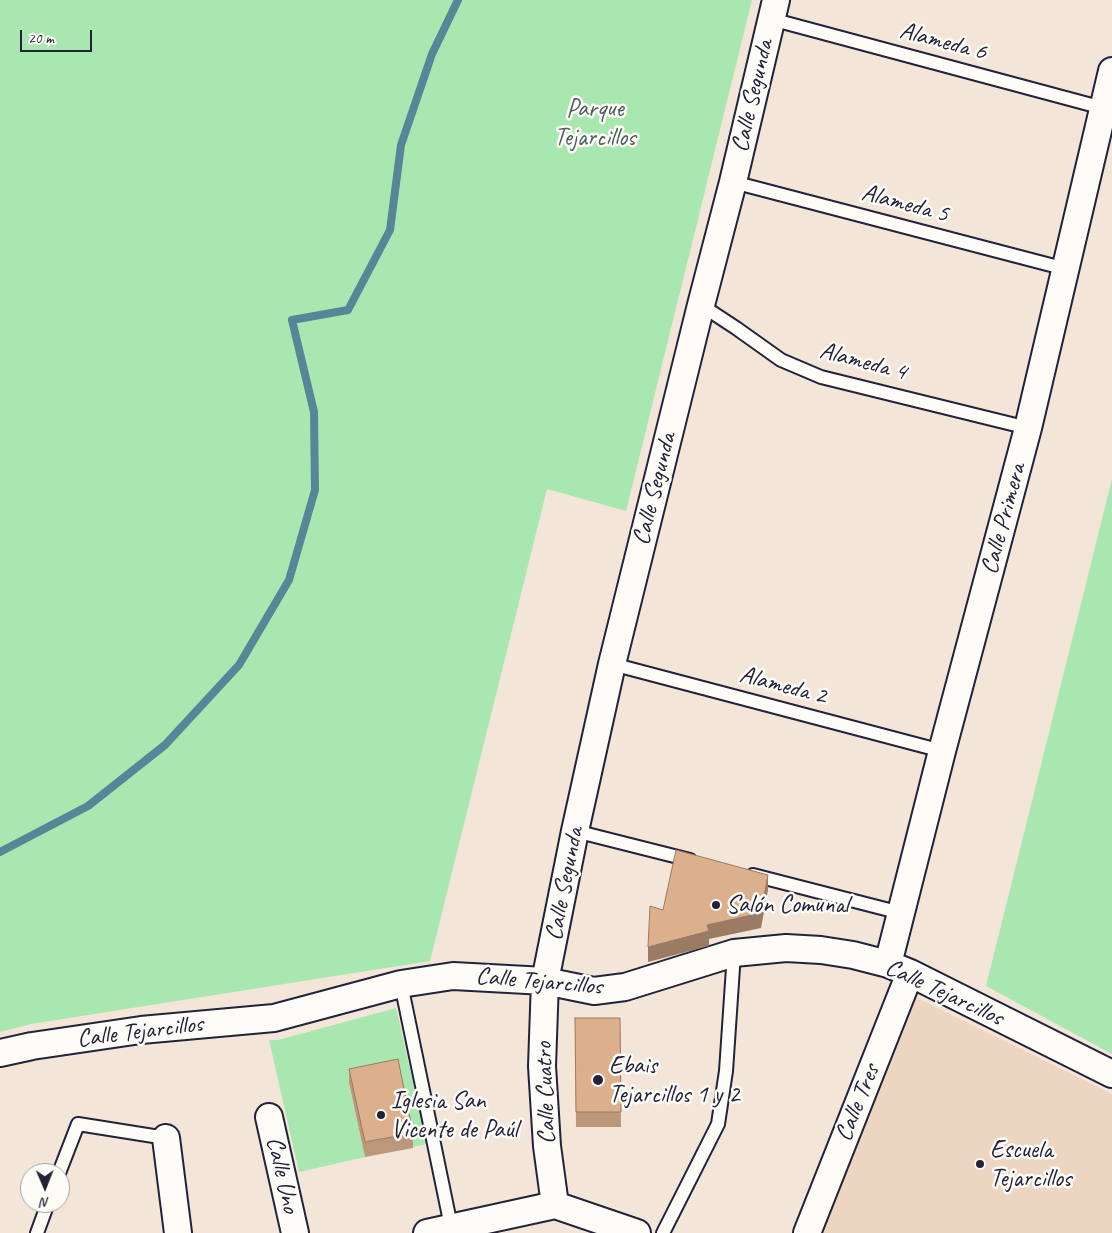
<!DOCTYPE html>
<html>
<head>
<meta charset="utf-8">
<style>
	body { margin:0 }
	#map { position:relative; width:1112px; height:1233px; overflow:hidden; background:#f3e5d7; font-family:Caveat,sans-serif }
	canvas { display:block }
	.north { position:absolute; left:20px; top:1163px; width:50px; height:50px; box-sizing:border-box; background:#fdfcf7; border:1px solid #a5a5ac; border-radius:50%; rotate:179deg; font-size:14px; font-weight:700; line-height:20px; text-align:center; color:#22223b }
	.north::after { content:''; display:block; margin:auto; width:18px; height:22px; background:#22223b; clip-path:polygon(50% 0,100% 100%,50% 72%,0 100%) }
	.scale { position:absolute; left:20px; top:30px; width:72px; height:22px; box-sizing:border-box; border:2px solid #22223b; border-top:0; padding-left:6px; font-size:15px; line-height:18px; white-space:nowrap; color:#22223b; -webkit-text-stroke:4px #fdfcf7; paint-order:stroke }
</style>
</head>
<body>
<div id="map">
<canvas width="1112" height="1233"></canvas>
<div class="north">N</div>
<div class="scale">20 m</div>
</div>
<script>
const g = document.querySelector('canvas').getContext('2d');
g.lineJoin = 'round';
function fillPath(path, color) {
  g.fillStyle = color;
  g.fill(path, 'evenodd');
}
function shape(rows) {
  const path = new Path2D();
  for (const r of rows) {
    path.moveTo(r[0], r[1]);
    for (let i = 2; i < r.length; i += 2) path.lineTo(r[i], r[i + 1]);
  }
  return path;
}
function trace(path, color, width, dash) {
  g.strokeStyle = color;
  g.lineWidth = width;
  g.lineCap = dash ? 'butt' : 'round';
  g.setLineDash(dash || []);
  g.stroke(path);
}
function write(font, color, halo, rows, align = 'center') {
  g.font = font + ' Caveat,sans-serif';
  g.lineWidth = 5;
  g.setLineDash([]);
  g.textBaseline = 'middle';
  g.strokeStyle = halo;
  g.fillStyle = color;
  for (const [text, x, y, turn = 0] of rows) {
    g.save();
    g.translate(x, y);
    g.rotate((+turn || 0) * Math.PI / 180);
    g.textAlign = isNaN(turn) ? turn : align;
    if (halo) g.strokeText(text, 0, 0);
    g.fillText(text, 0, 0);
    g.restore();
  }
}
fillPath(shape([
	[915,997,1112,1094,1112,1233,819,1233]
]), '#ecd5c1');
fillPath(shape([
	[0,0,752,0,626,511,547,489,430,961,31,1024,0,1032],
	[1112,479,1112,1054,986,986],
	[396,1008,427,1144,413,1147,349,1084,365,1157,299,1172,269,1040,278,1040]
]), '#a8e8b0');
trace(shape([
	[0,852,88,806,165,745,239,665,289,580,315,490,314,412,292,320,348,310,390,230,401,145,432,54,458,0]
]), '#578699', 8);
const service = shape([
	[771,19,1103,108],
	[733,182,1066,269],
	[701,305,736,328,781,360,821,377,1028,428],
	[612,664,942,751],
	[575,831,690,860],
	[753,875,901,913],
	[401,984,452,1231],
	[59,1173,78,1124,166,1138],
	[37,1233,48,1203],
	[663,1233,718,1124,726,1071,734,953]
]);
const minor = shape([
	[888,964,942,751,1028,428,1112,71],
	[0,1053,32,1046,141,1030,274,1018,401,984,453,976,545,981,594,991,625,987,734,953,786,948,821,950,853,955,888,964,910,973,1112,1074],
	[269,1117,295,1233],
	[166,1138,178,1233],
	[555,1205,547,1146,542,1066,545,981,575,831,612,664,701,305,733,182,776,0],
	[427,1233,555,1205,637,1233],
	[807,1233,910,973]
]);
trace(service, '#22223b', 16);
trace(minor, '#22223b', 30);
trace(service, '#fdfcf7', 12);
trace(minor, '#fdfcf7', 26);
fillPath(shape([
	[575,1018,620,1018,621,1127,576,1127],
	[349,1069,413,1133,413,1148,365,1157,349,1083]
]), '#bd9779');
fillPath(shape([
	[768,875,768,890,761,928,709,939,709,946,648,962,648,947,707,925]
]), '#9a7b63');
const building = shape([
	[676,850,768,875,761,913,707,925,709,931,648,947,650,906,663,910,676,850],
	[575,1018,620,1018,621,1112,576,1112,575,1018],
	[398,1059,413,1133,365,1142,349,1069,398,1059]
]);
fillPath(building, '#dcb08d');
trace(building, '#9a7b63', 1);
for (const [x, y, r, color] of [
	[716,905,5,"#22223b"],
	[598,1080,6,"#22223b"],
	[381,1115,5,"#22223b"],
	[980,1164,5,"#22223b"]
]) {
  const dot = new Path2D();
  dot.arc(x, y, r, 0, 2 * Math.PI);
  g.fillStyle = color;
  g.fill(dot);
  trace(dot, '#fdfcf7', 2);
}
write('25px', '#22223b', '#fdfcf7', [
	["Alameda 6",943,42,15],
	["Calle Segunda",753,96,-77],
	["Alameda 5",905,204,15],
	["Alameda 4",863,362,15],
	["Calle Segunda",655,489,-76],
	["Calle Primera",1004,519,-75],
	["Alameda 2",783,686,15],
	["Calle Segunda",565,884,-79],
	["Calle Tejarcillos",539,982,5],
	["Calle Tejarcillos",944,993,25],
	["Calle Tejarcillos",140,1032,-7],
	["Calle Cuatro",546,1093,-92],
	["Calle Tres",858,1103,-68],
	["Calle Uno",282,1175,77]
]);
write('25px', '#4a5d5e', '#fdfcf7', [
	["Parque",595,109],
	["Tejarcillos",595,138]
]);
write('25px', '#22223b', '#fdfcf7', [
	["Salón Comunal",726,905],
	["Ebais",609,1066],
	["Tejarcillos 1 y 2",609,1095],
	["Iglesia San",391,1101],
	["Vicente de Paúl",391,1130],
	["Escuela",990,1150],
	["Tejarcillos",990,1179]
], 'left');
</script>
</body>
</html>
